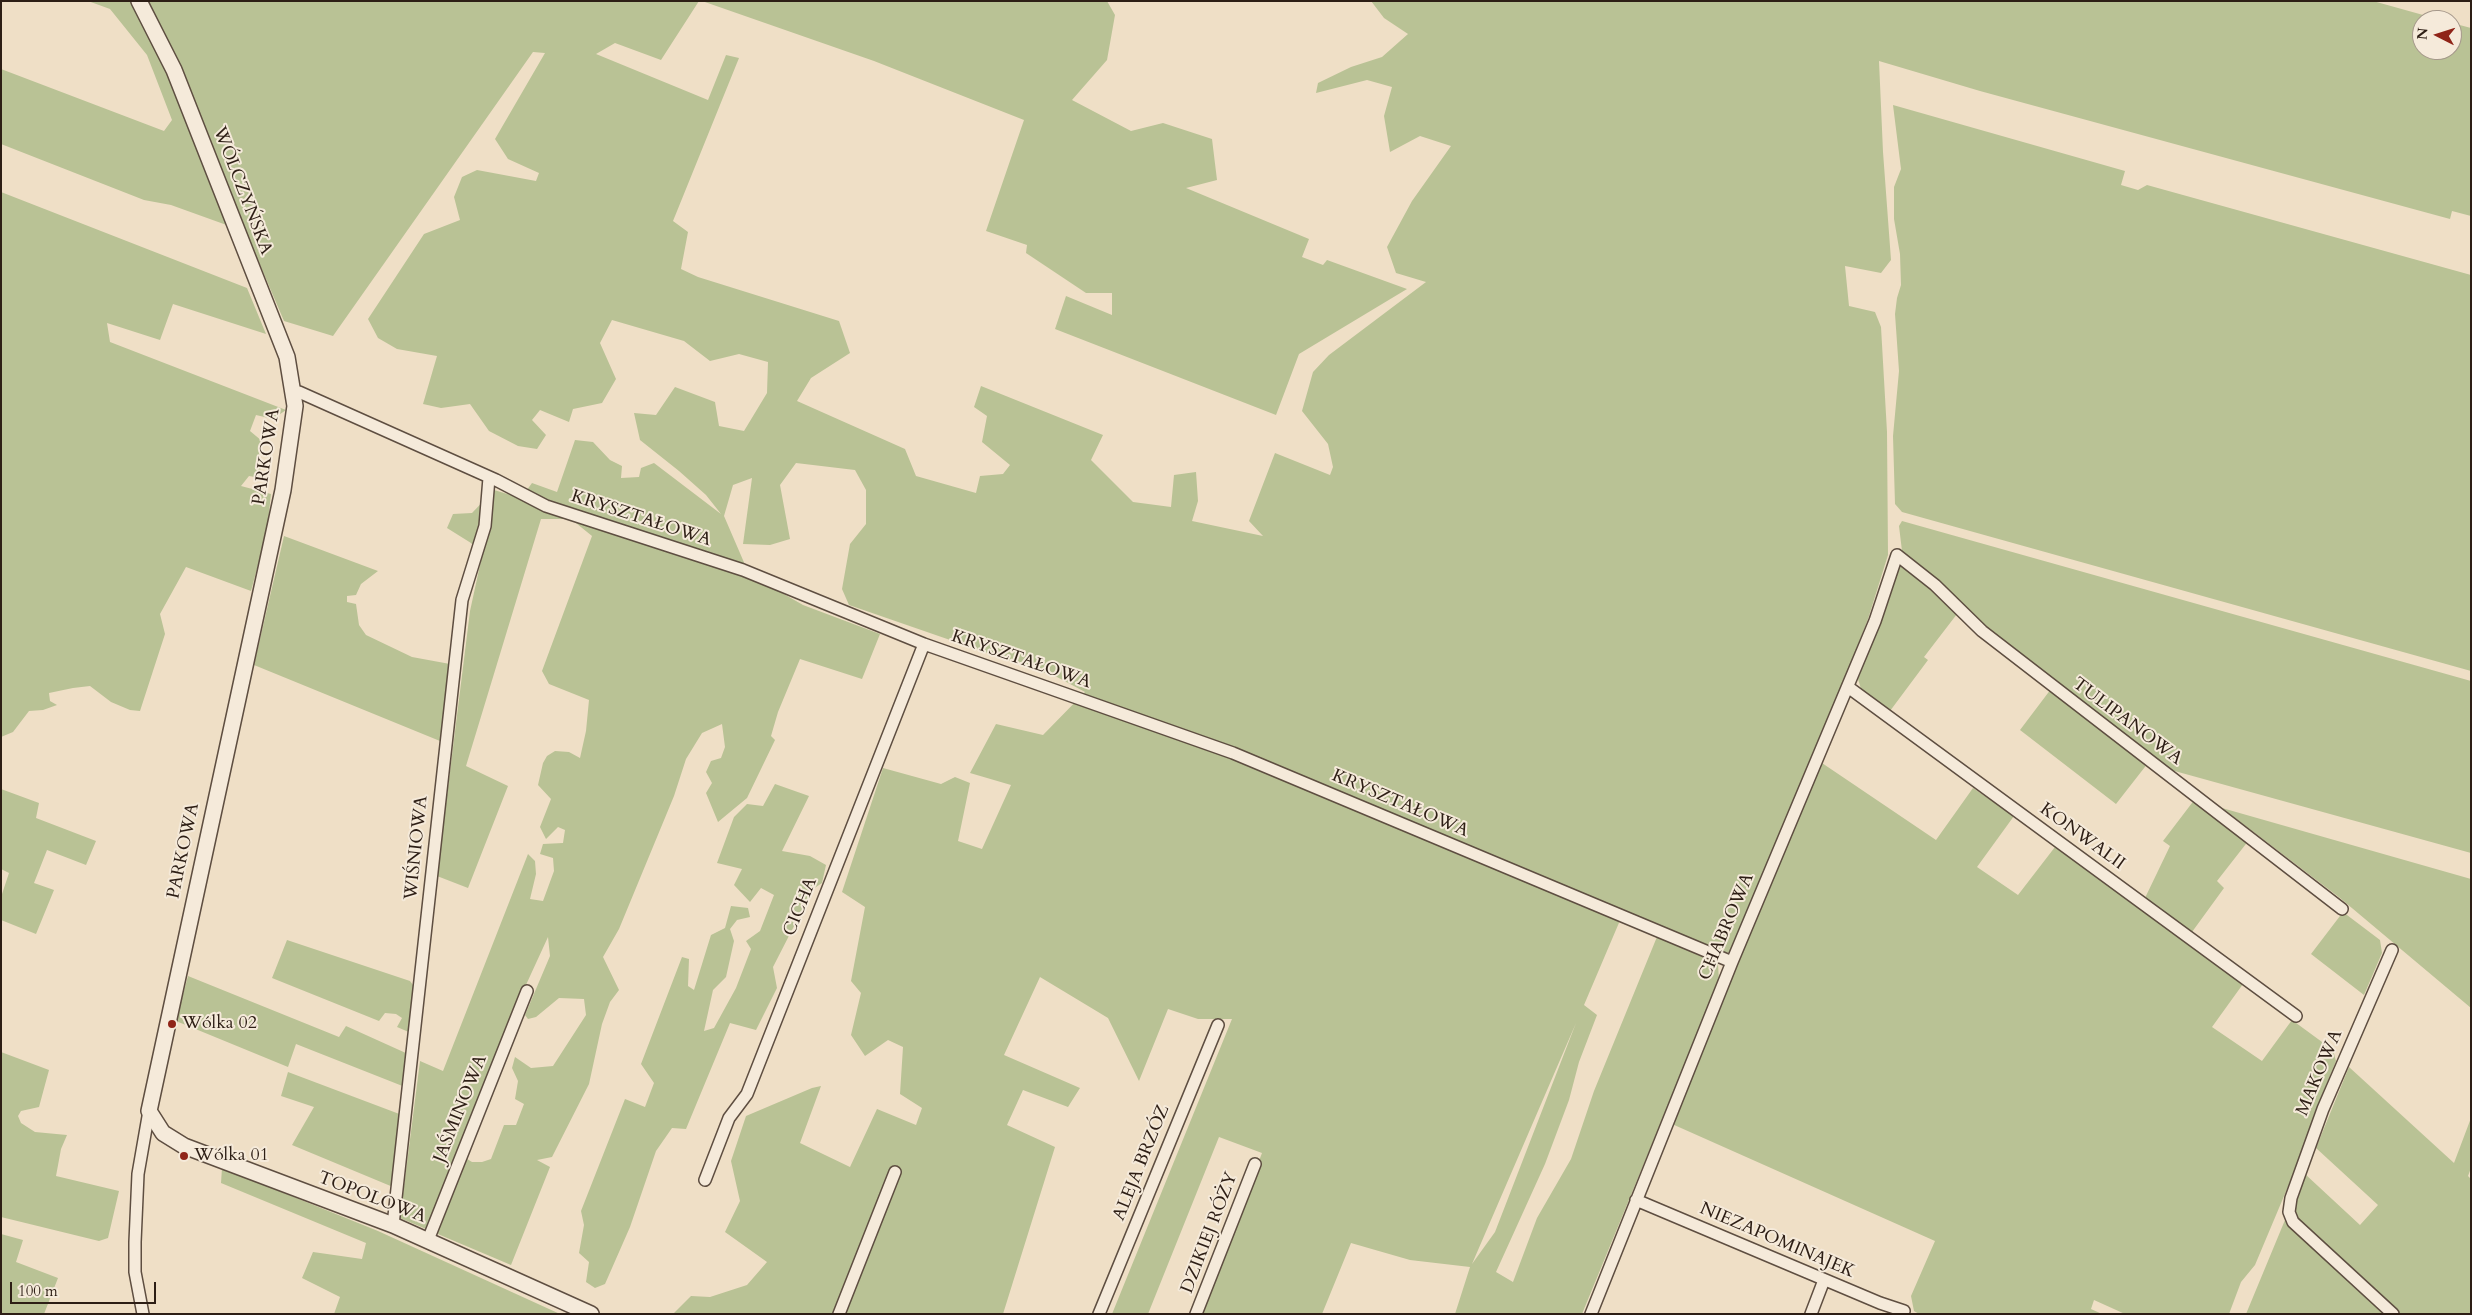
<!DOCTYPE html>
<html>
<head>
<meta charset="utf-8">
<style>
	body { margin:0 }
	#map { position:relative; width:2472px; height:1315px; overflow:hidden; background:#efdfc6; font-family:Cardo,serif }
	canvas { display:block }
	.frame { position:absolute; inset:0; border:2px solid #2d1e15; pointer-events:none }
	.north { position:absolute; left:2412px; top:10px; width:50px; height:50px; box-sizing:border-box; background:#f5eada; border:1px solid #a5988b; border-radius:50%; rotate:275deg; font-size:14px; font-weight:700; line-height:20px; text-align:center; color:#2d1e15 }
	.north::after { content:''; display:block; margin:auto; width:18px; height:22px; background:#8f2418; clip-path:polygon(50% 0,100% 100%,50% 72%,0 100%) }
	.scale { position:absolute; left:10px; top:1282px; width:146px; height:22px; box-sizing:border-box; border:2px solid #2d1e15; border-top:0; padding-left:6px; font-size:15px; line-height:18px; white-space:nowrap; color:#2d1e15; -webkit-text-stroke:4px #f5eada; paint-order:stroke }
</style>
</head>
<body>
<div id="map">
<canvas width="2472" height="1315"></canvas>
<div class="frame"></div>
<div class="north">N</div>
<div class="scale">100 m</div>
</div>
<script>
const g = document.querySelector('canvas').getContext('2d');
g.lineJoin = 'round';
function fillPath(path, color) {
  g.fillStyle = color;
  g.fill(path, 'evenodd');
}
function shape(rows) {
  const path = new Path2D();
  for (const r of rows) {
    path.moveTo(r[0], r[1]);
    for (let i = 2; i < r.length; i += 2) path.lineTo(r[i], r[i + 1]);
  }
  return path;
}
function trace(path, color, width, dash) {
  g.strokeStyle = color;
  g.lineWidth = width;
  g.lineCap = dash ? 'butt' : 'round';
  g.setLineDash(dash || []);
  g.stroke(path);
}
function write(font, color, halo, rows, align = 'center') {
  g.font = font + ' Cardo,serif';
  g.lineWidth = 4;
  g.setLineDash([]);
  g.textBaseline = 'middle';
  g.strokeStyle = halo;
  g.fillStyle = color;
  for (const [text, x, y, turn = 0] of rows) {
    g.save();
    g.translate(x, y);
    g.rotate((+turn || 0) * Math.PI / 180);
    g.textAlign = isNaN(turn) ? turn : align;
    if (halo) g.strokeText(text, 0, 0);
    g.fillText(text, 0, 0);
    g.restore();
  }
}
fillPath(shape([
	[88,1,699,1,661,60,615,43,596,54,708,100,726,55,739,58,673,221,688,232,681,269,698,277,839,321,850,353,811,378,797,401,905,449,916,476,976,493,980,476,1003,474,1010,465,982,442,987,416,974,407,981,386,1103,435,1091,460,1133,502,1171,507,1174,475,1196,472,1198,501,1192,521,1263,536,1249,521,1275,453,1330,475,1333,467,1328,444,1302,411,1313,372,1329,355,1426,282,1396,273,1387,247,1412,201,1451,146,1420,136,1390,152,1384,116,1392,87,1367,80,1316,93,1318,83,1351,67,1382,57,1408,34,1384,18,1371,1,2373,1,2441,20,2422,20,2422,50,2452,50,2452,23,2471,28,2471,216,2452,211,2450,219,1980,91,1879,61,1883,152,1891,260,1881,273,1845,266,1849,306,1875,312,1881,327,1887,432,1888,555,1868,619,1845,678,1732,952,1722,953,1710,948,1705,958,1718,964,1719,981,1582,1314,1455,1314,1470,1267,1410,1260,1351,1243,1322,1314,1201,1314,1262,1153,1219,1137,1148,1314,1112,1314,1232,1019,1198,1019,1168,1009,1139,1081,1108,1018,1040,977,1004,1055,1080,1088,1068,1107,1023,1090,1007,1125,1055,1147,1003,1314,673,1314,691,1296,710,1297,747,1285,767,1262,725,1232,740,1201,731,1161,746,1116,812,1088,821,1086,800,1143,850,1167,877,1109,916,1125,922,1108,900,1094,903,1047,888,1040,865,1056,851,1035,861,993,851,981,865,907,842,892,883,768,941,784,955,777,970,783,958,841,982,849,1011,785,970,773,996,724,1043,735,1085,692,1057,677,849,605,842,589,850,544,866,524,866,490,855,470,796,463,780,485,790,539,770,545,743,544,752,478,733,485,724,516,749,574,803,605,880,634,862,679,800,659,778,712,771,736,775,740,747,798,718,822,706,793,712,783,706,772,711,761,721,758,725,747,722,724,702,733,686,759,674,796,619,929,603,957,619,990,610,1002,602,1024,589,1084,552,1157,537,1160,550,1167,511,1265,400,1218,420,1061,443,1071,528,854,535,861,536,874,530,899,543,901,554,871,553,858,540,854,543,844,563,843,565,830,558,827,546,839,540,827,551,799,538,785,543,763,547,756,555,751,569,752,580,758,586,731,589,700,549,684,542,671,592,536,571,519,541,519,466,766,508,786,468,888,437,876,470,611,482,556,471,543,447,528,453,514,472,513,494,490,521,498,532,483,557,492,575,440,593,442,610,460,622,466,621,478,639,477,641,468,654,463,721,514,706,495,679,471,640,440,634,413,656,415,675,387,715,402,719,426,744,431,767,393,768,362,739,354,710,361,684,341,612,320,600,343,616,379,602,403,573,409,569,422,540,410,532,420,546,435,537,449,518,446,489,431,470,404,441,408,423,404,437,356,397,349,378,338,368,319,424,234,460,220,454,197,462,177,477,170,536,181,539,173,508,159,495,139,545,53,533,52,333,336,284,321,246,232,171,205,144,200,1,144,1,69,164,131,172,120,147,55,110,9],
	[1624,911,1661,927,1594,1091,1571,1159,1537,1218,1513,1282,1496,1272,1545,1164,1569,1100,1579,1062,1597,1015,1584,1005],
	[548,937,550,956,525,1015,528,1019,536,1017,559,998,584,999,586,1015,553,1066,531,1068,515,1057,512,1068,518,1081,515,1099,524,1104,516,1125,504,1125,491,1159,482,1162,472,1162,459,1154,508,1024],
	[1576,1023,1495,1232,1472,1264],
	[702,1,1107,1,1115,15,1107,60,1072,100,1131,131,1163,123,1212,139,1217,180,1186,188,1309,239,1302,257,1323,265,1327,260,1407,289,1299,354,1276,415,1055,329,1066,296,1112,315,1112,293,1086,293,1026,253,1027,245,986,231,1024,120,874,61],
	[1893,105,2125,171,2121,185,2138,190,2147,185,2471,275,2471,671,1902,512,1895,504,1893,436,1899,371,1895,314,1897,298,1901,285,1900,254,1894,219,1894,187,1901,169],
	[1,192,247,288,266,334,173,304,160,340,107,323,110,342,286,410,273,419,256,415,250,431,262,441,259,450,261,478,249,476,241,486,271,494,267,531,251,591,186,567,160,614,165,634,140,711,130,710,111,702,90,686,73,688,49,693,50,701,57,705,43,710,29,711,13,732,1,737],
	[1902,521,2471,681,2471,853,2171,770,1971,615,1902,551,1899,526],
	[284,536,378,571,361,584,356,595,347,596,347,602,356,604,359,625,366,635,412,657,450,664,440,741,254,665],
	[1904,564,1957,614,1924,657,1928,660,1890,711,1861,689,1858,679,1880,623,1897,568],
	[2051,689,2148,763,2116,804,2020,730],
	[1819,761,1936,840,1973,788,2014,816,1977,867,2018,895,2055,847,2243,984,2212,1027,2262,1061,2292,1020,2333,1050,2336,1061,2313,1117,2316,1120,2255,1265,2241,1282,2229,1314,2125,1314,2094,1300,2091,1309,2102,1314,1919,1314,1914,1311,1911,1296,1935,1241,1672,1124],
	[775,784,809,796,782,851,810,856,826,865,822,883,813,889,773,967,777,988,756,1030,730,1023,686,1129,672,1128,656,1151,630,1227,605,1284,595,1288,586,1282,589,1262,579,1253,584,1225,581,1211,625,1099,645,1107,654,1083,641,1064,682,957,689,959,688,986,694,990,711,935,725,928,731,906,748,908,750,917,737,920,730,929,734,941,726,977,713,990,704,1031,714,1028,736,988,751,949,746,941,760,931,774,895,761,888,750,902,734,885,742,869,717,863,734,817,747,804,763,806],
	[1,789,39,803,36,818,96,841,86,865,47,850,34,883,54,890,36,934,1,920,1,897,9,873,1,869],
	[2195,799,2249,840,2217,881,2224,888,2192,932,2145,898,2170,846,2163,841],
	[2222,808,2471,879,2471,1008,2340,898],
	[2343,912,2380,940,2382,953,2364,995,2311,954],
	[287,940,410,981,416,989,411,1033,397,1027,402,1018,396,1014,385,1013,379,1021,272,978],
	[188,976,339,1037,346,1026,408,1054,405,1087,296,1044,288,1067,176,1021],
	[1,1052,49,1070,39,1107,21,1111,18,1116,21,1123,35,1132,67,1135,61,1149,56,1176,119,1191,108,1238,99,1241,1,1217],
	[2349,1067,2454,1163,2471,1118,2471,1168,2468,1176,2471,1179,2471,1314,2400,1314,2294,1217,2292,1203,2305,1174,2360,1225,2378,1205,2316,1148],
	[288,1072,402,1115,393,1187,292,1145,314,1107,281,1096],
	[222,1168,378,1231,560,1314,334,1314,340,1297,302,1278,313,1252,362,1259,366,1243,221,1183],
	[2285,1220,2387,1314,2246,1314],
	[1,1234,23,1240,16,1262,58,1278,44,1314,1,1314]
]), '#b9c295');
const minor = shape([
	[299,392,496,480,546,506,743,570,924,644,1233,753,1732,962],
	[1848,687,2296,1016],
	[2392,950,2323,1109,2291,1198,2289,1212,2293,1222,2393,1314],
	[705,1180,729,1118,747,1094,924,644],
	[1636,1200,1880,1303,1904,1311],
	[393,1225,462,600,485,526,489,478],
	[428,1240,527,991],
	[143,1314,135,1272,135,1242,138,1174,149,1111],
	[839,1314,895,1172],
	[1099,1314,1218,1025],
	[1196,1314,1255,1164],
	[1591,1314,1732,962,1875,621,1897,555,1935,585,1982,631,2342,909],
	[1811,1314,1824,1280]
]);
const tertiary = shape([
	[139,1,174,70,287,357,295,406,283,490,149,1111,163,1133,184,1146,393,1225,591,1314]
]);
trace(minor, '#5e4e41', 14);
trace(tertiary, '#5e4e41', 18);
trace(minor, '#f5eada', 11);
trace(tertiary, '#f5eada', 15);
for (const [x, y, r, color] of [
	[172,1024,5,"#8f2418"],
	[184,1156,5,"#8f2418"]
]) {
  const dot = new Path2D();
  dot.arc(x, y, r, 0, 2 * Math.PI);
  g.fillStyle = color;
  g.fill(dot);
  trace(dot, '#f5eada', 2);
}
write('18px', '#2d1e15', '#f5eada', [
	["WÓLCZYŃSKA",242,191,69],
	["PARKOWA",267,457,-81],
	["KRYSZTAŁOWA",641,519,18],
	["KRYSZTAŁOWA",1021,660,19],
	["TULIPANOWA",2127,722,37],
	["KRYSZTAŁOWA",1400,804,23],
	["KONWALII",2082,837,36],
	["WIŚNIOWA",417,848,-84],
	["PARKOWA",184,851,-78],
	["CICHA",801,907,-68],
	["CHABROWA",1727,927,-67],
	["MAKOWA",2320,1073,-67],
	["JAŚMINOWA",461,1109,-68],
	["ALEJA BRZÓZ",1142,1163,-68],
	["TOPOLOWA",372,1198,21],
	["DZIKIEJ RÓŻY",1210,1233,-69],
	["NIEZAPOMINAJEK",1777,1241,23]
]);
write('18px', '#2d1e15', '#f5eada', [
	["Wólka 02",182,1024],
	["Wólka 01",194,1156]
], 'left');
</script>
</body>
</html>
